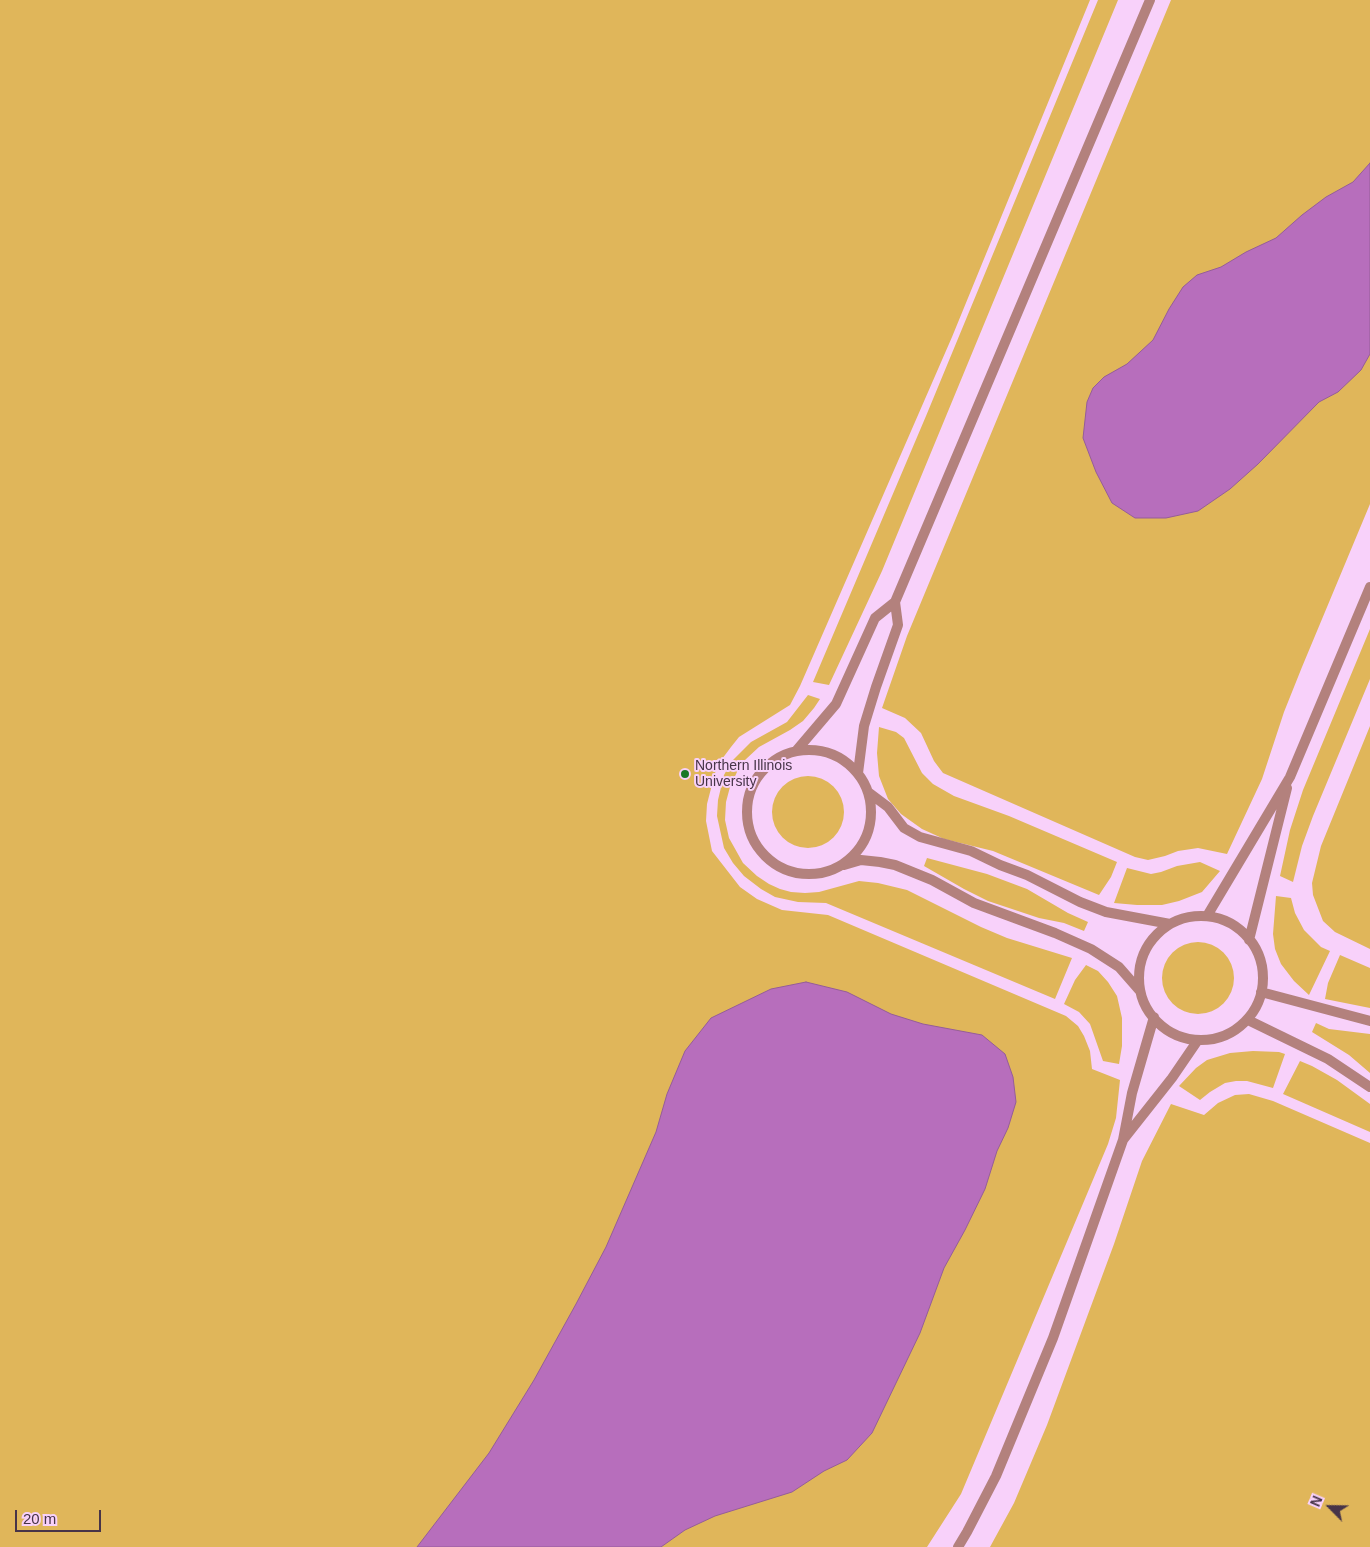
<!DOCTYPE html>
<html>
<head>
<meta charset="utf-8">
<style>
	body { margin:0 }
	#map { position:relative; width:1370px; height:1547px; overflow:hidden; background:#f8d1fa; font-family:Arial,sans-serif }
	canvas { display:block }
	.north { position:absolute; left:1305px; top:1482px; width:50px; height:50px; -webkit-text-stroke:4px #f8d1fa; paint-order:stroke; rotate:293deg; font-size:14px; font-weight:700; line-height:20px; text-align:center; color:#473448 }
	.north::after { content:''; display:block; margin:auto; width:18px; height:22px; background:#473448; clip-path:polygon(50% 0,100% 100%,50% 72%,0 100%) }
	.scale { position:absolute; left:15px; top:1510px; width:86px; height:22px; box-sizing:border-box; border:2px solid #473448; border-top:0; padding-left:6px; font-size:15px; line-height:18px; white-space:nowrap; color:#473448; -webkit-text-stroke:4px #f8d1fa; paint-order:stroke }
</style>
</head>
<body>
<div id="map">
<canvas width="1370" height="1547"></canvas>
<div class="north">N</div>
<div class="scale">20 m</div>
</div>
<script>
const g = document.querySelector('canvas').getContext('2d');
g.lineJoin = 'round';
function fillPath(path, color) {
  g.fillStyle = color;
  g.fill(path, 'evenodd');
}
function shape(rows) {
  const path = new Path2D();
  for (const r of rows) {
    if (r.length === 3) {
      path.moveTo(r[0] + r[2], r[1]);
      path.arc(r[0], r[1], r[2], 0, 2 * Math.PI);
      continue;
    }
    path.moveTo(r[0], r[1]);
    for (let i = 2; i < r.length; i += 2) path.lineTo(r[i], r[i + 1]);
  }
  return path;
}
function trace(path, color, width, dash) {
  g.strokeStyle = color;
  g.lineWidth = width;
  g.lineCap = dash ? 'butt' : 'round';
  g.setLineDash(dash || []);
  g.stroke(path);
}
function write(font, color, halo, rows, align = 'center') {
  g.font = font + ' Arial,sans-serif';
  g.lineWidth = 4;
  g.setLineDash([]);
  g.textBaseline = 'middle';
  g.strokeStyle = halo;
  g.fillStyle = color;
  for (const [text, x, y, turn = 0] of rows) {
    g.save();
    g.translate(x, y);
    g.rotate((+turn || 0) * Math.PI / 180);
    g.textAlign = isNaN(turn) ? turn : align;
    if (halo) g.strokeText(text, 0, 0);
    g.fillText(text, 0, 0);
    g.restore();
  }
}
fillPath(shape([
	[0,0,1090,0,952,337,800,686,790,705,739,737,731,747,722,759,715,773,707,804,706,821,712,851,740,887,757,899,782,910,828,915,1066,1016,1078,1026,1084,1036,1090,1051,1092,1069,1120,1080,1116,1118,1108,1144,961,1494,927,1547,0,1547],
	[1098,0,1118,0,882,571,829,685,813,682,926,416],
	[1171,0,1370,0,1370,504,1302,667,1284,712,1262,779,1227,854,1198,848,1178,851,1165,856,1148,860,1135,857,943,773,934,761,921,733,905,718,882,708,907,636],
	[1370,629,1370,679,1313,816,1302,846,1293,882,1280,876,1290,830,1303,790],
	[808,695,820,699,814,708,803,721,790,730,759,747,745,760,737,772,730,787,726,802,725,820,729,838,743,863,757,876,769,884,780,889,791,892,805,893,819,892,859,881,878,883,907,890,981,927,1007,938,1072,958,1055,999,826,903,798,902,775,897,761,889,744,876,733,863,724,848,717,816,718,800,724,775,731,762,751,742,787,722],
	[1370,726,1370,949,1335,932,1323,921,1313,895,1312,883,1321,846],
	[879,727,896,732,904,738,922,773,933,784,954,796,1009,816,1117,862,1111,877,1099,895,993,851,944,839,922,829,901,814,888,799,879,776,877,753],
	[808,812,36],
	[927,858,987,874,1027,889,1068,913,1088,922,1084,931,1064,923,1039,918,988,901,964,889,924,866],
	[1200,862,1220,871,1202,892,1179,901,1162,905,1137,905,1114,903,1127,868,1151,874,1161,872,1177,866],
	[1276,896,1291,898,1295,913,1304,930,1321,947,1330,951,1309,995,1294,981,1281,964,1275,949,1273,934],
	[1198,978,36],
	[1340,955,1370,968,1370,1008,1325,999,1328,983],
	[1086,965,1098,971,1108,982,1117,996,1122,1018,1122,1046,1119,1064,1103,1061,1090,1024,1079,1012,1064,1004,1075,980],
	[1316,1023,1329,1029,1370,1034,1370,1073,1349,1055,1312,1032],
	[1253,1051,1279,1052,1285,1054,1273,1088,1247,1081,1236,1081,1225,1083,1210,1092,1200,1100,1179,1086,1196,1068,1207,1060,1230,1053],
	[1300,1061,1312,1066,1337,1080,1370,1104,1370,1132,1283,1094],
	[1249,1094,1273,1101,1370,1143,1370,1547,990,1547,1014,1503,1047,1425,1114,1244,1142,1161,1171,1104,1204,1115,1218,1103,1235,1095]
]), '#e0b65a');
const water = shape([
	[1370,163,1370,354,1361,370,1338,392,1319,402,1258,464,1230,489,1198,511,1166,518,1135,518,1112,503,1096,472,1083,438,1087,402,1093,388,1104,377,1127,364,1153,340,1169,309,1183,287,1197,275,1221,267,1246,252,1276,238,1302,215,1326,197,1353,182,1370,163],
	[806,982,847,992,891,1014,923,1024,982,1035,1005,1054,1013,1077,1016,1102,1008,1128,997,1151,985,1189,965,1230,944,1268,920,1333,872,1433,847,1460,824,1471,792,1492,715,1516,685,1530,661,1547,417,1547,489,1453,534,1380,576,1304,606,1247,656,1132,667,1094,685,1051,711,1018,771,989,806,982]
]);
fillPath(water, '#b76ebc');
trace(water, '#955d99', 1);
trace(shape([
	[809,812,62],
	[796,751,836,704,875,618,895,602,1150,0],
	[858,773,864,726,876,687,898,625,895,602],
	[868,792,888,807,904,828,920,837,971,851,1000,865,1027,875,1080,902,1106,912,1170,924],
	[844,865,861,860,880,862,895,865,932,880,974,903,1055,933,1091,949,1119,967,1140,991],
	[1207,916,1290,777,1370,587],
	[1201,978,62],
	[1249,940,1287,788],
	[1261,992,1370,1021],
	[1154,1017,1132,1093,1123,1140,1172,1078,1198,1040],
	[1248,1020,1328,1059,1370,1087],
	[958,1547,967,1532,996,1476,1053,1338,1123,1140]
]), '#b3817d', 10);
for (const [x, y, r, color] of [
	[685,774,5,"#1a7726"]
]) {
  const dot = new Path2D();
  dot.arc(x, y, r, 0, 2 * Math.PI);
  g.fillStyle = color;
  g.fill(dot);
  trace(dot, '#f8d1fa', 2);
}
write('14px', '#473448', '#f8d1fa', [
	["Northern Illinois",695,766],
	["University",695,782]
], 'left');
</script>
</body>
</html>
